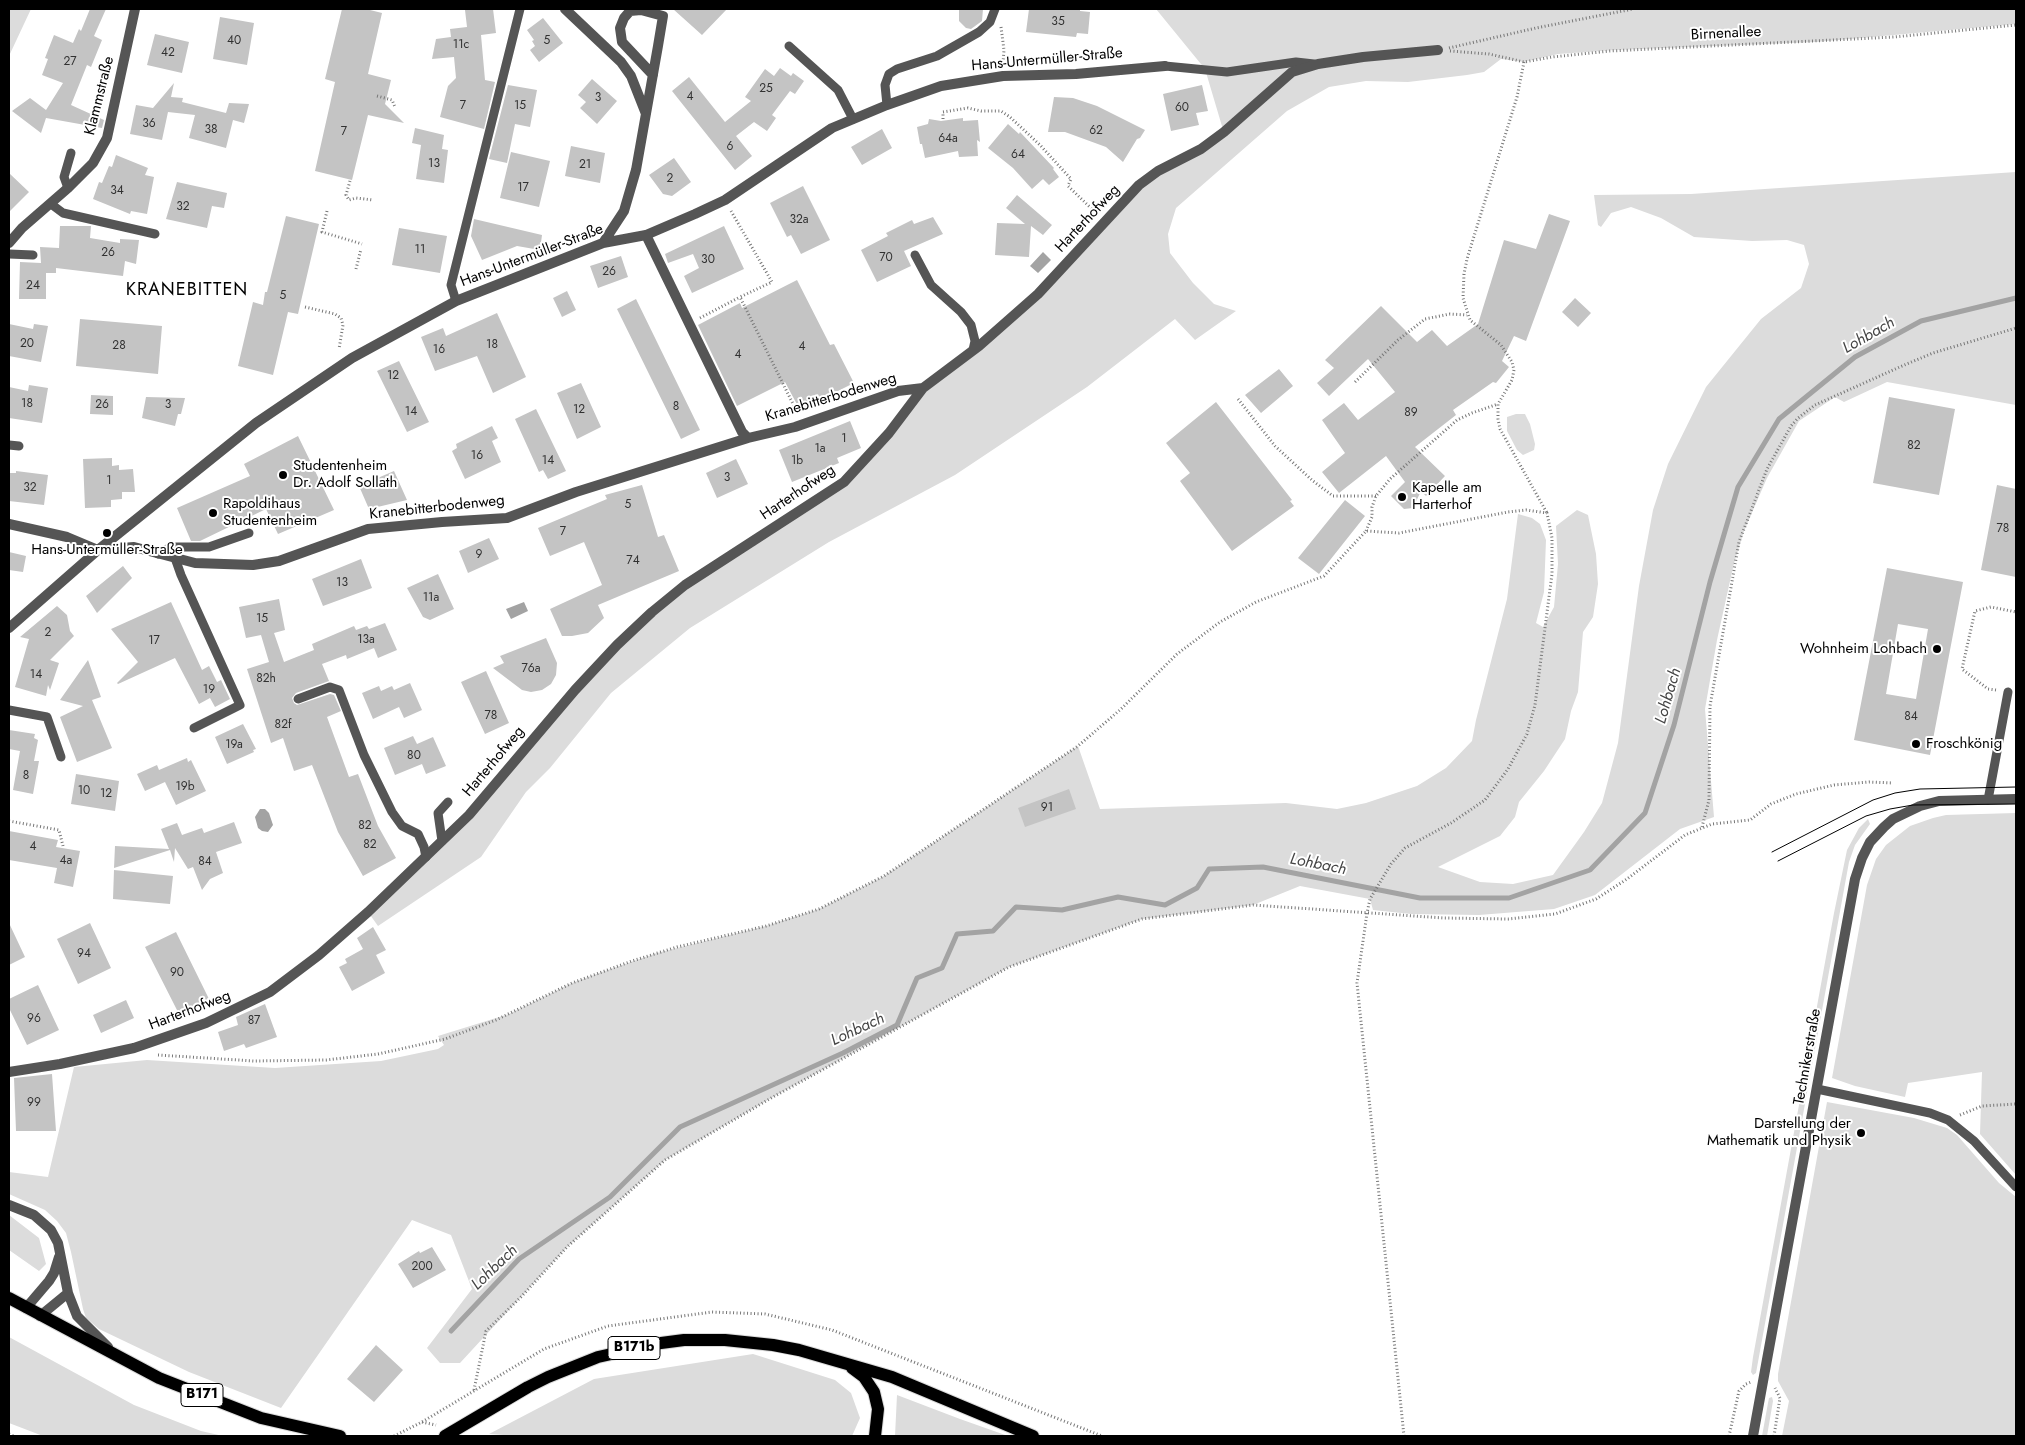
<!DOCTYPE html>
<html>
<head>
<meta charset="utf-8">
<style>
	body { margin:0 }
	#map { position:relative; width:2025px; height:1445px; overflow:hidden; background:#fff; font-family:Jost,sans-serif }
	canvas { display:block }
	.frame { position:absolute; inset:0; border:10px solid #000; pointer-events:none }
</style>
</head>
<body>
<div id="map">
<canvas width="2025" height="1445"></canvas>
<div class="frame"></div>
</div>
<script>
const g = document.querySelector('canvas').getContext('2d');
g.lineJoin = 'round';
function fillPath(path, color) {
  g.fillStyle = color;
  g.fill(path, 'evenodd');
}
function shape(rows) {
  const path = new Path2D();
  for (const r of rows) {
    path.moveTo(r[0], r[1]);
    for (let i = 2; i < r.length; i += 2) path.lineTo(r[i], r[i + 1]);
  }
  return path;
}
function trace(path, color, width, dash) {
  g.strokeStyle = color;
  g.lineWidth = width;
  g.lineCap = dash ? 'butt' : 'round';
  g.setLineDash(dash || []);
  g.stroke(path);
}
function write(font, color, halo, rows, align = 'center') {
  g.font = font + ' Jost,sans-serif';
  g.lineWidth = 4;
  g.setLineDash([]);
  g.textBaseline = 'middle';
  g.strokeStyle = halo;
  g.fillStyle = color;
  for (const [text, x, y, turn = 0] of rows) {
    g.save();
    g.translate(x, y);
    g.rotate((+turn || 0) * Math.PI / 180);
    g.textAlign = isNaN(turn) ? turn : align;
    if (halo) g.strokeText(text, 0, 0);
    g.fillText(text, 0, 0);
    g.restore();
  }
}
fillPath(shape([
	[9,9,31,9,9,56],
	[1156,9,2016,9,2016,24,1816,42,1615,50,1558,54,1524,62,1501,59,1484,72,1467,75,1408,82,1366,81,1329,87,1287,111,1176,208,1168,234,1170,253,1193,283,1214,304,1236,311,1195,340,1175,319,1087,387,955,475,829,542,690,628,611,693,550,768,526,792,481,857,378,926,368,912,426,857,652,612,844,482,923,388,1038,294,1139,185,1224,133,1205,69],
	[2016,172,2016,405,1887,382,1844,402,1835,397,1799,421,1767,478,1744,531,1734,563,1717,640,1705,709,1714,817,1680,829,1595,895,1554,909,1479,915,1411,914,1373,910,1370,899,1300,886,1253,905,1142,919,1009,967,773,1097,665,1160,567,1247,460,1363,440,1363,427,1348,472,1289,451,1235,412,1220,281,1408,189,1372,99,1329,86,1318,83,1309,71,1252,66,1233,57,1221,45,1210,9,1194,9,1172,48,1177,74,1067,147,1060,275,1068,381,1061,438,1049,444,1045,438,1036,509,1014,572,983,602,972,657,953,766,926,819,909,884,876,1078,746,1100,809,1286,803,1337,809,1366,803,1417,786,1446,768,1472,741,1476,720,1507,599,1518,514,1532,518,1540,524,1546,540,1544,592,1536,623,1543,627,1554,607,1558,564,1556,526,1577,510,1588,515,1596,554,1598,584,1593,617,1583,632,1578,692,1571,711,1565,739,1544,771,1519,802,1515,817,1500,836,1438,867,1480,882,1513,884,1553,875,1584,832,1602,803,1618,743,1639,586,1653,510,1668,464,1706,387,1761,319,1801,288,1809,264,1804,245,1787,240,1752,241,1694,237,1661,218,1631,207,1611,213,1601,227,1598,225,1594,195,1691,194],
	[1516,414,1525,414,1530,424,1535,444,1534,450,1523,455,1517,450,1507,431,1507,417],
	[2016,813,2016,1175,1980,1134,1982,1072,1908,1083,1905,1097,1855,1086,1832,1078,1867,885,1876,859,1886,845,1910,826,1933,818,1946,815],
	[1868,819,1870,824,1855,845,1849,862,1756,1373,1753,1375,1751,1372,1753,1357,1834,913,1847,850,1859,828],
	[1827,1102,1914,1118,1947,1128,1957,1135,1999,1183,2016,1197,2016,1436,1782,1436,1789,1401,1778,1381,1778,1374],
	[9,1215,39,1238,46,1264,39,1271,9,1250],
	[9,1337,134,1405,201,1431,223,1436,43,1436,9,1423],
	[753,1354,835,1380,851,1393,860,1418,852,1436,518,1436,489,1434,594,1379],
	[897,1395,960,1419,1008,1436,895,1436],
	[1772,1397,1773,1401,1767,1436,1762,1436,1768,1403,1769,1398]
]), '#dcdcdc');
fillPath(shape([
	[1043,252,1051,260,1038,273,1030,266],
	[524,602,528,611,511,619,506,609],
	[260,809,265,809,269,813,273,825,268,832,262,831,258,828,255,817]
]), '#a3a3a3');
trace(shape([
	[451,1331,519,1259,610,1197,680,1127,843,1053,897,1025,917,978,942,968,957,934,993,931,1016,907,1062,910,1118,897,1165,905,1197,888,1209,869,1263,867,1420,898,1509,898,1590,870,1645,813,1674,725,1710,582,1738,487,1779,419,1855,357,1921,321,2016,298]
]), '#a3a3a3', 5);
fillPath(shape([
	[90,9,106,9,94,36,102,40,91,67,87,65,71,105,104,120,102,128,46,118,41,133,12,111,30,98,46,110,63,83,42,75,48,59,45,58,54,35,73,43,79,29,81,31],
	[342,9,366,9,382,13,368,74,391,80,385,104,404,123,368,115,352,180,315,171,335,82,325,79],
	[475,9,493,9,496,33,481,35,485,80,495,82,484,129,440,117,448,86,456,78,454,57,432,59,436,39,451,37,450,29,467,27,465,10],
	[673,9,727,9,702,35],
	[959,9,983,9,982,21,971,29,966,28,959,21],
	[1029,9,1080,9,1080,11,1090,12,1088,34,1077,33,1076,37,1026,32],
	[220,17,254,23,247,65,213,59],
	[543,18,563,43,539,62,530,50,535,46,532,41,534,40,527,30],
	[155,34,189,42,182,73,147,65],
	[780,68,791,76,793,73,804,81,795,94,790,91,772,115,776,118,767,131,754,122,736,136,752,156,735,170,672,91,689,77,725,122,751,101,745,97,765,69,774,76],
	[592,79,617,101,597,124,580,108,586,102,578,95],
	[174,83,171,97,183,98,182,102,226,113,229,103,249,104,244,123,233,120,226,148,189,138,195,115,168,112,162,140,130,134,136,105,153,108],
	[508,85,537,90,530,127,515,124,507,163,489,159],
	[1202,85,1208,111,1196,113,1199,125,1171,131,1163,94],
	[1054,97,1073,98,1097,106,1145,130,1140,138,1137,139,1123,162,1106,147,1065,132,1048,132],
	[963,118,963,121,978,120,980,142,977,140,978,156,959,157,958,151,925,158,922,144,920,144,917,127,928,124,929,119,941,121],
	[1008,124,1019,134,1020,132,1054,168,1053,169,1059,177,1049,185,1043,179,1032,189,1013,168,988,148],
	[415,128,444,135,442,149,448,150,444,183,416,179,421,145,412,143],
	[882,129,892,148,862,165,851,147],
	[571,146,605,153,600,183,565,176],
	[511,152,550,161,539,207,500,198],
	[116,155,148,168,145,175,154,177,147,214,131,211,130,214,93,199,99,182,102,183,109,166,112,167],
	[674,158,691,182,672,196,663,194,649,175],
	[9,173,29,192,9,212],
	[177,182,227,193,224,208,212,206,207,228,166,219],
	[803,186,830,240,801,254,791,235,787,237,770,203],
	[1017,195,1052,225,1043,235,1031,226,1029,257,995,255,997,223,1025,224,1006,208],
	[1549,214,1570,221,1526,341,1514,336,1502,361,1509,367,1496,383,1493,382,1453,410,1456,415,1415,447,1445,476,1426,496,1421,491,1413,508,1404,509,1391,496,1405,482,1386,456,1339,493,1322,472,1345,453,1322,420,1344,403,1358,420,1395,392,1368,359,1329,396,1317,383,1334,368,1325,360,1381,306,1417,342,1432,330,1447,346,1478,324,1504,240,1536,249],
	[286,216,319,224,298,314,288,312,273,375,238,366,253,302,263,305,265,292,267,292],
	[933,217,943,234,904,251,911,266,877,282,861,250,888,236,886,233,912,220,914,224],
	[474,219,542,235,540,250,517,246,482,260,471,236],
	[60,226,91,226,90,238,120,243,120,239,139,240,136,264,125,261,123,276,56,268,56,273,46,273,46,299,19,299,20,262,41,263,40,247,59,248],
	[724,226,744,269,692,293,684,276,699,268,693,254,668,263,665,254],
	[399,228,447,236,440,273,392,265],
	[621,256,628,277,598,288,590,266],
	[797,280,830,345,834,344,854,383,800,410,785,382,737,406,698,325,740,303,742,308],
	[567,291,576,310,562,317,553,298],
	[1575,298,1591,313,1578,327,1562,312],
	[636,299,700,430,681,439,617,309],
	[497,313,526,377,493,393,477,356,435,371,421,337,443,328,446,336],
	[80,319,162,326,158,374,76,366],
	[9,324,33,329,34,324,48,326,41,362,9,356],
	[399,361,429,422,407,432,377,371],
	[1279,369,1293,386,1261,413,1245,395],
	[581,383,601,427,577,439,557,393],
	[29,385,48,388,42,423,9,418,9,387,28,391],
	[91,395,113,396,113,415,90,414],
	[146,397,185,398,181,414,178,414,175,426,142,418],
	[1889,397,1955,409,1939,495,1873,483],
	[1216,402,1292,500,1290,501,1294,506,1232,551,1180,481,1190,473,1166,443],
	[536,409,566,471,548,479,543,470,539,472,515,419],
	[850,421,861,448,837,458,839,463,792,482,779,450],
	[492,426,498,438,492,441,501,462,465,479,452,451,457,448,456,444],
	[298,436,334,510,278,534,266,509,200,541,191,541,177,508,250,476,244,464],
	[112,458,112,466,119,465,119,470,133,469,135,492,122,492,122,499,111,500,111,507,85,508,83,459],
	[736,459,748,484,717,498,706,473],
	[16,471,48,475,44,505,9,501,9,473,16,473],
	[394,471,407,500,369,509,359,486],
	[642,485,658,537,664,535,679,571,598,605,604,618,588,633,572,636,562,636,550,609,602,585,584,542,550,556,538,528,607,499,605,495],
	[1997,485,2016,489,2016,577,1981,570],
	[1345,500,1365,516,1319,574,1298,558],
	[489,538,499,559,468,573,459,551],
	[9,552,26,556,23,572,9,570],
	[361,559,372,588,323,606,312,579],
	[123,566,132,578,97,613,86,596],
	[1887,568,1963,582,1930,755,1854,740],
	[1898,624,1928,629,1916,699,1886,694],
	[438,574,454,609,430,620,423,617,407,588],
	[279,599,285,630,274,633,284,662,314,650,312,644,354,626,356,630,367,626,369,629,385,623,397,650,378,658,374,648,347,659,346,655,322,664,329,681,296,693,292,698,294,703,297,705,330,694,334,695,341,711,327,717,349,777,358,774,378,826,396,858,363,876,338,832,312,765,294,771,283,738,271,743,247,669,269,662,261,635,246,638,239,607],
	[171,602,202,670,209,666,217,682,221,680,230,699,215,707,210,698,199,704,175,658,118,684,117,683,138,662,111,629],
	[57,606,67,615,70,631,74,636,50,660,59,663,50,690,48,685,46,696,15,687,29,639,20,637],
	[546,638,557,663,556,675,551,684,542,690,531,692,522,690,493,668,504,663,500,656],
	[88,660,101,697,92,700,112,748,77,762,60,717,83,706,60,700],
	[486,671,509,723,485,734,461,682],
	[410,683,422,710,404,718,399,707,373,719,362,693,379,686,381,691,392,686,394,690],
	[243,724,256,749,253,750,254,752,227,764,215,737],
	[9,730,35,734,34,738,38,740,34,761,39,761,33,794,13,790,20,751,9,749],
	[413,736,417,744,433,737,446,766,426,774,422,764,395,775,384,748],
	[187,758,188,762,191,760,206,791,176,805,165,782,145,791,137,774,157,765,159,770],
	[76,774,119,781,115,811,71,804],
	[1069,789,1076,809,1025,827,1018,808],
	[234,822,242,843,216,852,223,873,210,879,202,890,193,867,188,869,175,848,174,862,170,850,114,868,115,846,169,849,161,829,177,823,182,835,202,828,204,833],
	[9,831,58,840,56,847,80,851,73,887,54,883,57,868,9,860],
	[114,870,173,876,170,904,113,899],
	[9,923,25,957,9,965],
	[90,923,111,968,78,984,57,939],
	[373,927,386,950,376,955,385,973,352,991,339,967,347,963,345,959,363,949,357,938],
	[176,932,209,999,179,1014,145,947],
	[38,985,59,1030,27,1045,9,1008,9,999],
	[126,1000,134,1018,101,1033,93,1015],
	[265,1004,277,1037,246,1048,244,1044,224,1051,218,1032,238,1025,236,1017],
	[52,1074,56,1131,16,1131,14,1078],
	[432,1247,446,1270,413,1288,398,1264,419,1251,420,1253],
	[376,1345,403,1370,374,1402,347,1379]
]), '#c4c4c4');
const primary = shape([
	[9,1298,159,1378,261,1418,340,1436],
	[852,1368,864,1377,874,1392,878,1409,875,1436],
	[445,1436,528,1387,548,1377,598,1357,661,1343,684,1340,725,1340,773,1345,799,1350,892,1377,1033,1436]
]);
trace(primary, '#dbdbdb', 14);
trace(shape([
	[1001,27,1004,50,1003,63],
	[1449,48,1536,28,1633,9],
	[1450,51,1489,54,1524,62,1552,57,1610,51,1894,37,2016,25],
	[1524,62,1517,97,1467,259,1464,274,1463,298,1470,320,1501,345,1512,362,1514,370,1512,380,1498,404,1498,419,1500,429,1547,513],
	[377,96,392,100,395,107],
	[943,119,943,112,968,108,981,111,1001,111,1010,117,1040,145,1071,179,1068,186,1096,213],
	[350,181,346,195,349,200,356,198,373,200],
	[327,211,322,232,362,244],
	[731,211,772,282,740,297,798,414],
	[356,269,361,249],
	[305,307,335,314,341,318,343,325,339,349],
	[700,318,740,297],
	[1355,382,1398,340,1425,319,1450,314,1467,315],
	[1238,399,1275,446,1313,481,1333,496,1376,496],
	[1366,531,1372,517,1372,507,1376,496,1390,479,1457,420,1472,413,1498,404],
	[1996,690,1988,689,1962,669,1975,611,1991,607,2016,612],
	[9,821,59,830,63,846],
	[1702,827,1709,800,1710,706,1739,542,1767,469,1791,426,1798,418,1815,405,1902,366,1933,353,2016,328],
	[158,1055,254,1061,326,1060,378,1054,445,1039,496,1020,572,983,632,961,677,947,766,926,819,909,884,876,1078,746,1121,709,1177,654,1220,622,1256,602,1324,576,1366,531,1399,533,1508,512,1526,510,1547,513,1552,538,1552,574,1535,705,1527,734,1508,769,1485,800,1451,823,1405,848,1391,864,1370,899,1367,913,1357,983,1404,1436],
	[1960,1115,1982,1106,2016,1104],
	[474,1390,486,1331,522,1296,567,1247,665,1160,773,1097,1009,967,1142,919,1253,905,1444,918,1508,919,1555,914,1596,899,1627,879,1685,835,1712,824,1750,820,1771,804,1796,794,1834,785,1869,782,1893,783],
	[422,1422,436,1425],
	[9,1434,14,1436],
	[394,1436,422,1422,544,1349,608,1326,712,1312,765,1314,832,1330,1102,1436],
	[1729,1436,1739,1391,1746,1384,1751,1382],
	[1774,1436,1780,1398,1775,1388]
]), '#777', 3, [1, 2.5]);
trace(shape([
	[789,46,838,90,853,119],
	[1165,66,1227,72,1296,62,1314,64],
	[887,105,885,85,889,74,897,69,937,56,979,32,990,22,995,9],
	[68,188,64,177,71,153],
	[51,204,63,213,155,234],
	[9,254,33,255],
	[915,255,931,285,961,312,971,325,975,341,973,350],
	[456,301,451,285,520,9],
	[9,445,19,446],
	[158,554,171,547,209,547,249,533],
	[175,558,181,575,240,705,194,728],
	[298,699,330,687,339,690,364,755,392,812,402,826,418,834,424,847,426,857],
	[9,710,47,717,61,757],
	[1988,800,2008,692],
	[442,841,438,813,448,802],
	[1817,1089,1930,1113,1948,1120,1974,1141,2016,1187]
]), '#555', 9);
trace(shape([
	[565,9,621,62,631,76,646,114],
	[646,235,742,432,748,438],
	[9,243,22,228,68,188,93,163,107,138,135,9],
	[603,243,624,211,636,170,658,46,663,16,641,10,630,11,624,18,620,28,622,42,653,75],
	[9,524,67,537,98,550,134,547,195,563,253,565,279,561,368,529,442,522,507,518,576,492,748,438,795,427,898,391,923,388],
	[9,628,98,550,256,423,352,358,456,301,603,243,646,235,695,214,725,200,832,128,887,105,941,86,1003,76,1076,74,1165,66],
	[9,1072,60,1064,134,1048,206,1023,270,992,319,955,368,912,469,815,575,690,617,645,652,612,685,585,844,482,889,433,923,388,979,346,1038,294,1139,185,1158,171,1201,149,1224,132,1292,72,1318,64,1363,57,1438,50],
	[9,1205,34,1215,51,1230,58,1243,68,1293,77,1316,108,1347],
	[26,1308,49,1281,54,1273,59,1257],
	[40,1316,68,1293]
]), '#555', 10);
trace(shape([
	[1753,1436,1855,879,1862,858,1870,842,1884,827,1893,819,1920,806,1939,801,2016,799]
]), '#555', 10);
trace(primary, '#000', 12);
trace(shape([
	[1772,852,1873,800,1895,793,1920,789,2016,787],
	[1778,861,1866,816,1890,809,1913,805,2016,804]
]), '#000', 1);
for (const [x, y, r, color] of [
	[283,475,5,"#000"],
	[1402,497,5,"#000"],
	[213,513,5,"#000"],
	[107,533,5,"#000"],
	[1937,649,5,"#000"],
	[1916,744,5,"#000"],
	[1861,1133,5,"#000"]
]) {
  const dot = new Path2D();
  dot.arc(x, y, r, 0, 2 * Math.PI);
  g.fillStyle = color;
  g.fill(dot);
  trace(dot, '#fff', 2);
}
write('12px', '#313131', null, [
	["35",1058,22],
	["40",234,41],
	["5",547,41],
	["11c",461,45],
	["42",168,53],
	["27",70,62],
	["25",766,89],
	["4",690,97],
	["3",598,98],
	["7",463,106],
	["15",520,106],
	["60",1182,108],
	["36",149,124],
	["38",211,130],
	["62",1096,131],
	["7",344,132],
	["64a",948,139],
	["6",730,147],
	["64",1018,155],
	["13",434,164],
	["21",585,165],
	["2",670,179],
	["17",523,188],
	["34",117,191],
	["32",183,207],
	["32a",799,220],
	["11",420,250],
	["26",108,253],
	["70",886,258],
	["30",708,260],
	["26",609,272],
	["24",33,286],
	["5",283,296],
	["20",27,344],
	["18",492,345],
	["28",119,346],
	["4",802,347],
	["16",439,350],
	["4",738,355],
	["12",393,376],
	["18",27,404],
	["26",102,405],
	["3",168,405],
	["8",676,407],
	["12",579,410],
	["14",411,412],
	["89",1411,413],
	["1",844,439],
	["82",1914,446],
	["1a",820,449],
	["16",477,456],
	["14",548,461],
	["1b",797,461],
	["3",727,478],
	["1",109,481],
	["32",30,488],
	["5",628,505],
	["78",2003,529],
	["7",563,532],
	["9",479,555],
	["74",633,561],
	["13",342,583],
	["11a",431,598],
	["15",262,619],
	["2",48,633],
	["13a",366,640],
	["17",154,641],
	["76a",531,669],
	["14",36,675],
	["82h",266,679],
	["19",209,690],
	["78",491,716],
	["84",1911,717],
	["82f",283,725],
	["19a",234,745],
	["80",414,756],
	["8",26,776],
	["19b",185,787],
	["10",84,791],
	["12",106,794],
	["91",1047,808],
	["82",365,826],
	["82",370,845],
	["4",33,847],
	["4a",66,861],
	["84",205,862],
	["94",84,954],
	["90",177,973],
	["96",34,1019],
	["87",254,1021],
	["99",34,1103],
	["200",422,1267]
]);
for (const [x, y, w] of [
	[634,1348,52],
	[202,1395,42]
]) {
  const box = new Path2D();
  box.roundRect(x - w / 2, y - 11.5, w, 23, 4);
  g.fillStyle = '#fff';
  g.fill(box);
  trace(box, '#000', 1);
}
write('bold 14px', '#000', null, [
	["B171b",634,1348],
	["B171",202,1395]
]);
write('15px', '#000', '#fff', [
	["Birnenallee",1726,34,-3],
	["Hans-Untermüller-Straße",1047,60,-5],
	["Klammstraße",100,96,-76],
	["Harterhofweg",1088,219,-47],
	["Hans-Untermüller-Straße",532,256,-21],
	["Kranebitterbodenweg",831,398,-17],
	["Harterhofweg",798,493,-34],
	["Kranebitterbodenweg",437,508,-6],
	["Harterhofweg",494,762,-50],
	["Harterhofweg",190,1011,-21],
	["Technikerstraße",1808,1057,-80]
]);
write('15px', '#000', '#fff', [
	["Studentenheim",293,466],
	["Dr. Adolf Sollath",293,483],
	["Kapelle am",1412,488],
	["Harterhof",1412,505],
	["Rapoldihaus",223,504],
	["Studentenheim",223,521],
	["Hans-Untermüller-Straße",107,550,"center"],
	["Wohnheim Lohbach",1927,649,"right"],
	["Froschkönig",1926,744],
	["Darstellung der",1851,1124,"right"],
	["Mathematik und Physik",1851,1141,"right"]
], 'left');
write('italic 16px', '#444', '#fff', [
	["Lohbach",1869,336,-30],
	["Lohbach",1669,696,-74],
	["Lohbach",1318,865,11],
	["Lohbach",858,1030,-25],
	["Lohbach",495,1268,-44]
]);
g.letterSpacing = '1px';
write('18px', '#000', '#fff', [
	["KRANEBITTEN",187,291]
]);
g.letterSpacing = '0px';
</script>
</body>
</html>
